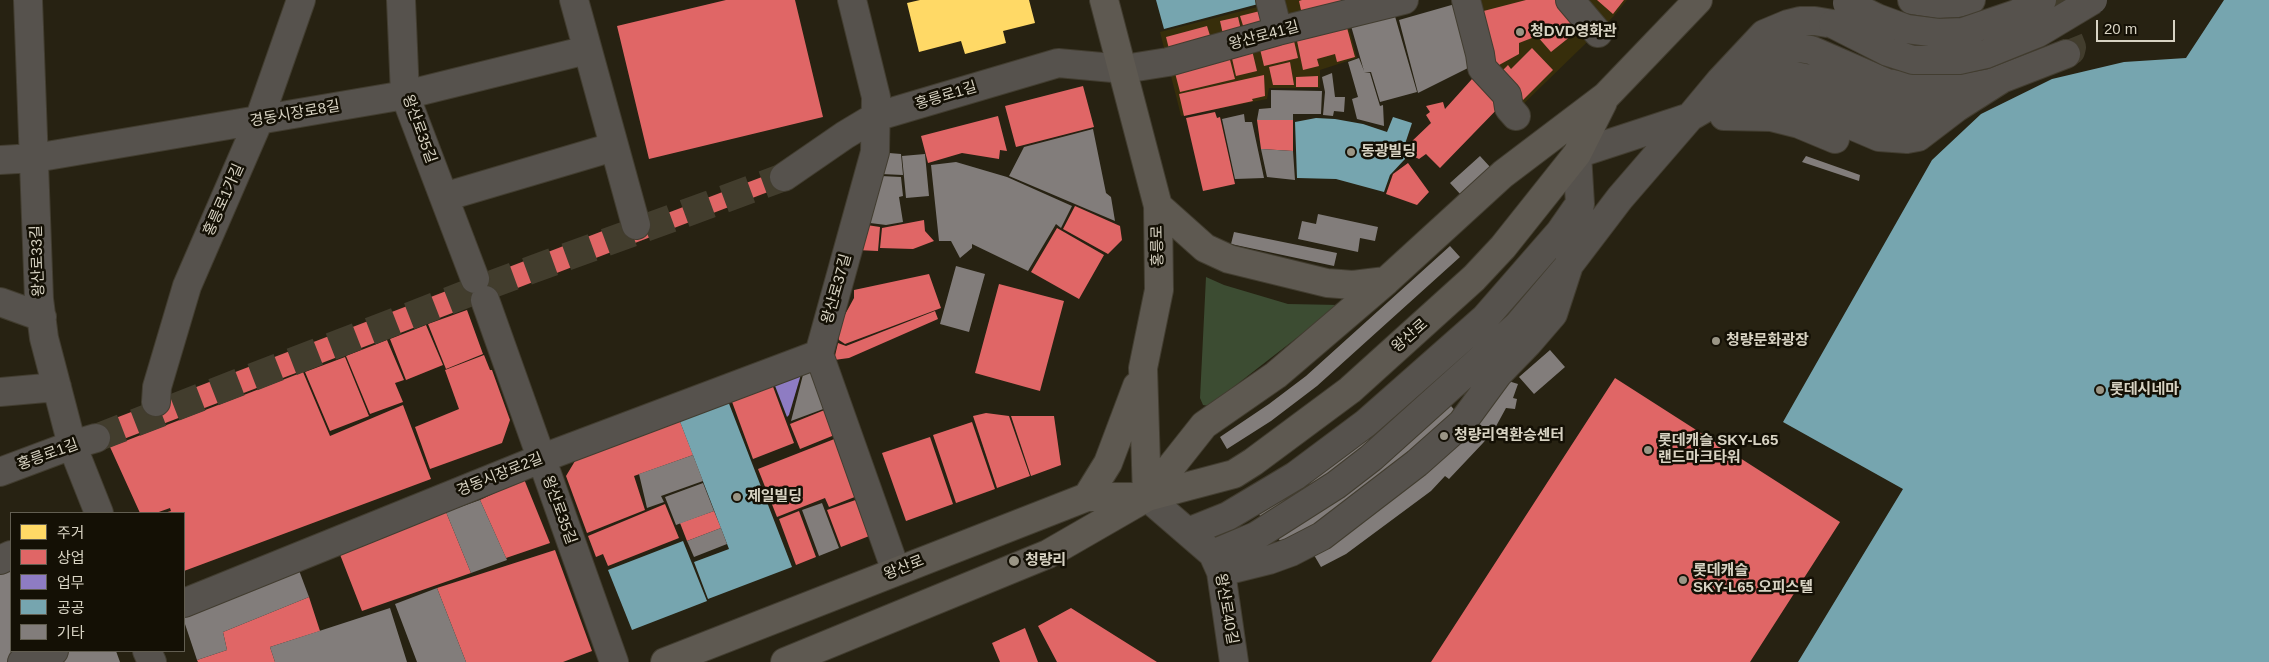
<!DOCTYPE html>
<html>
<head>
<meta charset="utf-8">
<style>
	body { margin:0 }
	#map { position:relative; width:2269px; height:662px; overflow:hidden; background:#272212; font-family:Helvetica,"Noto Sans KR",sans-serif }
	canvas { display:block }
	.legend { position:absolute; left:10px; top:512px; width:175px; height:140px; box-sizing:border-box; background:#141005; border:1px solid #625e51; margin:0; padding:6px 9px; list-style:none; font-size:15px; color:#d8d3c3 }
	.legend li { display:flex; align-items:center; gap:10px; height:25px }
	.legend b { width:25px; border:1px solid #625e51 }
	.scale { position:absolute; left:2096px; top:20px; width:79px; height:22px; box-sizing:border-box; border:2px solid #d8d3c3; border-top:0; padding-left:6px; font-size:15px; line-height:18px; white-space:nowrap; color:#d8d3c3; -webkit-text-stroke:4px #141005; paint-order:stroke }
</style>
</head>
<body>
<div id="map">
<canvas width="2269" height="662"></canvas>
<ul class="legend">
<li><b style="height:14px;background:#ffd966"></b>주거</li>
<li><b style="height:14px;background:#e06666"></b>상업</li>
<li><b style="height:14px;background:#8e7cc3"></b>업무</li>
<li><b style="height:14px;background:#76a5af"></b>공공</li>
<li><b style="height:14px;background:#827d7b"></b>기타</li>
</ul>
<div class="scale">20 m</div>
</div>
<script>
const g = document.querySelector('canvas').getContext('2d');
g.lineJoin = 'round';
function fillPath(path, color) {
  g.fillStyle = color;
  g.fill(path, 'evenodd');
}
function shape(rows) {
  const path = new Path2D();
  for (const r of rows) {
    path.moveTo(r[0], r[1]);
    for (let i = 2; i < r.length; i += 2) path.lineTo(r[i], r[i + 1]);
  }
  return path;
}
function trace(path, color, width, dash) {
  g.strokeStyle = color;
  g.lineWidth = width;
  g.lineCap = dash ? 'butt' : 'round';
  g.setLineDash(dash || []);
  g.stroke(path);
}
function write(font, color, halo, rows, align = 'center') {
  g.font = font + ' Helvetica,"Noto Sans KR",sans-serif';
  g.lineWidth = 5;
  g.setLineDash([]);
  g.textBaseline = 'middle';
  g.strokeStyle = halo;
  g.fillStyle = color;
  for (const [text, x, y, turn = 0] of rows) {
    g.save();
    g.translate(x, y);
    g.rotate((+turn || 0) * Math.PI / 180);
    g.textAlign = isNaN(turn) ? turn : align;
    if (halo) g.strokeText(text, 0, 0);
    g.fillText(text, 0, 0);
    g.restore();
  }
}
fillPath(shape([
	[1272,0,1415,0,1346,17,1357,58,1320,70,1320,88,1269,88,1267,99,1181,116,1160,32,1273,3],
	[1464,0,1627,0,1614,16,1511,116]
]), '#372e0b');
fillPath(shape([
	[1206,277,1224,285,1288,304,1339,305,1209,406,1203,405,1200,398]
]), '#3c4c32');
fillPath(shape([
	[920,0,1029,0,1035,23,1003,31,1006,43,965,54,961,41,919,52,907,3],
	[1668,544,1774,616,1745,662,1592,662]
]), '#ffd966');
fillPath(shape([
	[726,0,795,0,823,117,649,159,617,26],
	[1302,0,1363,0,1303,19,1299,1],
	[1526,0,1566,0,1586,24,1551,52,1537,36,1519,43,1519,54,1490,70,1472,14],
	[1597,0,1624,0,1613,14],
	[1264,10,1269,26,1245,32,1240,16],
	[1238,17,1242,34,1224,39,1220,21],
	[1346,24,1355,57,1337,62,1335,54,1317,59,1319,66,1303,70,1296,36],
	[1207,26,1212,42,1170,53,1166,37],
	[1294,41,1298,58,1264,66,1260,49],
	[1532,48,1553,70,1523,100,1498,75,1508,65,1511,69],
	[1252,50,1257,71,1236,76,1231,54],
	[1229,56,1235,79,1180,92,1174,69],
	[1290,62,1294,85,1273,85,1269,67],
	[1264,75,1265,96,1252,99,1253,101,1184,116,1179,94],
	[1318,76,1318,87,1296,87,1296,77],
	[1472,79,1483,80,1505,101,1440,168,1426,154,1419,159,1409,154,1409,144,1431,123,1426,115,1430,112,1426,106,1443,102,1445,109],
	[1083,86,1094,127,1016,147,1005,106],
	[1215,112,1217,118,1220,117,1235,184,1203,191,1186,118],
	[998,116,1007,151,1000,150,999,159,962,153,928,163,921,136],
	[1257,120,1293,120,1293,151,1261,149],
	[1408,163,1429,192,1417,205,1386,194,1393,174],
	[775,172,781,187,108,445,106,435,100,424,613,227,615,233],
	[1075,206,1120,226,1122,240,1108,254,1063,229],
	[924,220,925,231,934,241,913,249,880,248,882,228],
	[860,224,880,227,878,251,856,250],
	[1057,228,1104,255,1079,299,1031,272],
	[929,274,941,308,845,344,839,340,836,331,854,298,854,290],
	[999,284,1064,301,1040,391,975,373],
	[467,310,483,354,446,369,428,324],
	[935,311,938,319,849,358,834,360,838,343,846,346],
	[426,325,443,365,406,380,390,339],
	[387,340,404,380,395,383,403,402,370,414,346,356],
	[484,355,490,370,492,370,510,420,502,443,430,469,415,427,459,409,445,370],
	[345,357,369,416,330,431,305,372],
	[303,372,330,436,403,405,431,479,184,571,184,513,164,513,171,511,170,508,156,513,140,513,110,447],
	[1615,378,1840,522,1750,662,1431,662],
	[772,384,794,443,753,459,731,399],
	[827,409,837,434,800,449,790,424],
	[986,413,1009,416,1030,476,997,488,973,416],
	[1011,416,1054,416,1061,465,1031,476],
	[679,419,693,455,634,476,645,510,587,533,566,476,578,456],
	[972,422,995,489,956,503,933,435],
	[842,436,865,493,829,507,825,498,777,517,758,469],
	[930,437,953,504,906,521,882,453],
	[524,479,550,543,506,558,480,500],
	[864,497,877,533,841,547,827,510],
	[665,504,679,538,608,566,603,554,596,557,588,536],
	[714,511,721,528,687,541,680,523],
	[799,511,816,557,796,565,779,519],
	[446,512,471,573,362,611,339,552],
	[555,550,592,651,563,662,466,662,437,588],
	[309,597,320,631,270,647,275,662,198,662,197,660,227,650,223,632],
	[1071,608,1157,662,1057,662,1038,626],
	[1025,628,1038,662,1000,662,992,643]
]), '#e06666');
fillPath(shape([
	[802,371,789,415,787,417,772,378]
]), '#8e7cc3');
fillPath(shape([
	[1156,0,1261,0,1262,3,1164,29],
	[2224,0,2269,0,2269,662,1798,662,1903,489,1783,422,1932,160,1981,114,2052,79,2124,62,2186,58],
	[1393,117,1412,123,1405,144,1405,159,1390,175,1384,192,1336,179,1297,178,1295,122,1316,118,1335,119,1363,124,1387,132],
	[728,401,792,567,708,599,694,562,729,549,679,419],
	[683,541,707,601,632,630,608,570]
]), '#76a5af');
fillPath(shape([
	[1462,2,1474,65,1418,93,1399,20],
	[1392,6,1417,92,1380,102,1371,72,1364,73,1370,73,1380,106,1383,105,1384,126,1357,119,1352,99,1358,97,1348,62,1359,58,1364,71,1349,19],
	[1332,73,1335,97,1345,97,1344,112,1334,111,1333,116,1323,115,1325,92,1322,77],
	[1271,90,1322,91,1321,114,1293,114,1293,120,1257,120,1259,109,1271,108],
	[1244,114,1245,122,1252,122,1264,178,1235,179,1222,119],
	[1093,129,1106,193,1111,197,1115,221,1009,176,1024,147],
	[1261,149,1293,151,1295,180,1267,177],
	[889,153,901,154,903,175,881,174],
	[925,154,929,196,906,198,902,156],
	[1480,156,1491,168,1461,195,1450,183],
	[1806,156,1860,175,1859,181,1802,162],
	[956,162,1007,177,1072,206,1061,228,1056,224,1028,271,972,244,972,248,960,258,951,241,939,241,931,165],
	[881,176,901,177,903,196,899,197,903,222,886,225,870,223],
	[1318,214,1378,227,1375,241,1360,238,1358,252,1298,239,1302,221,1316,224],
	[1234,232,1337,253,1334,266,1231,244],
	[1450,246,1460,257,1317,386,1271,421,1227,449,1220,437,1269,404,1306,376],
	[956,266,985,274,969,332,940,324],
	[1505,307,1517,319,1437,390,1472,430,1505,380,1518,384,1513,398,1517,399,1515,409,1506,408,1494,430,1483,443,1449,479,1445,476,1431,491,1346,554,1321,567,1311,550,1285,547,1253,507],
	[1550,350,1565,367,1534,394,1519,377],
	[805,367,817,367,826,408,791,421],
	[693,455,703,481,661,496,664,502,647,508,639,474],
	[703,483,714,511,676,525,665,497],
	[480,500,507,560,471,573,446,512],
	[822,503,839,548,819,556,802,510],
	[721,528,727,544,694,557,687,541],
	[297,565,309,597,223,632,227,650,197,660,184,621,184,611],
	[11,570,11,651,116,651,120,662,0,662,0,575],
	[437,588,466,662,417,662,395,604],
	[390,608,407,662,275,662,270,647]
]), '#827d7b');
trace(shape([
	[2053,0,2072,47,2071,51,2066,54],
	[96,438,479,289,784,177]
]), '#423d2d', 28, [28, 14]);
const minor = shape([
	[28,0,39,299,44,338,72,445,99,513],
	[401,0,405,95,475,279],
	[574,0,636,225],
	[852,0,876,97,875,152,819,354,896,571],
	[1270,0,1278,31],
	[1466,0,1480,54,1482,68,1507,95,1509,108,1516,116],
	[1570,0,1598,33],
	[1912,0,1937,4,1957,3,1971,0],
	[1739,64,1768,52,1783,49,1799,48,1811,50,1887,83,1914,87,1958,89,1991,83,2066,54],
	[1728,105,1754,97,1770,96,1804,105,1879,137,1907,139,1918,137,1956,108],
	[1724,116,1771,117,1799,124,1835,139],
	[0,160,35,158,405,95,587,50],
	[784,177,845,135,875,117,1058,63,1124,69,1168,62,1278,31,1404,0],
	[444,197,613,147],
	[485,300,614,662],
	[0,302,42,317],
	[0,392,57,387],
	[156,402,157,387,187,286,259,120,301,0],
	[0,472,72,445,96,438],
	[1147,497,1213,554,1221,572,1234,662],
	[1188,532,1228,516,1295,476,1366,423,1485,318,1560,232,1576,209],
	[1213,554,1256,536,1336,485,1371,458,1480,360,1518,325,1569,265,1620,198,1690,117,1769,71,1810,79,1882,110,1894,112,1956,108,2000,80],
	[0,560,11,555],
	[1221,572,1269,560,1291,552,1322,536,1417,463,1462,423,1498,374,1528,343,1553,314,1569,265,1580,204,1577,154,1690,117,1720,81,1764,34,1788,24,1800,21,1815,21,1833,24],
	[184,603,540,459,819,354],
	[147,651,152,662],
	[22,662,54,651]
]);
const major = shape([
	[1104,0,1158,206,1159,290,1143,368,1147,497],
	[1158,206,1205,248,1229,259,1327,283,1353,285,1386,281],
	[1087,497,1108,463,1137,386],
	[665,662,1087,497,1147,497,1234,474,1253,462,1350,390,1474,278,1503,247,1577,154,1603,102],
	[785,662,1048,554,1147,497,1204,425,1276,375,1386,281,1503,174,1606,96,1698,0]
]);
trace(minor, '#423d30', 30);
trace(major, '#423d30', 30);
trace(minor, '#56524d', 28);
trace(major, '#5e5951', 28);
const minorBridge = shape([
	[1847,3,1877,18,1907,29,1938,33,1963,32,2016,14,2042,0],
	[1833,24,1888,52,1913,60,1959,60,1986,54,2038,33,2093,0]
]);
trace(minorBridge, '#423d30', 30, []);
trace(minorBridge, '#56524d', 28);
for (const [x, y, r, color] of [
	[1520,32,5,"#9a9585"],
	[1351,152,5,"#9a9585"],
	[1716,341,5,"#9a9585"],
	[2100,390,5,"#9a9585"],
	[1444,436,5,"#9a9585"],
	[1648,450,5,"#9a9585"],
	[737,497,5,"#9a9585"],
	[1014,561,6,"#9a9585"],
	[1683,580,5,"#9a9585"]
]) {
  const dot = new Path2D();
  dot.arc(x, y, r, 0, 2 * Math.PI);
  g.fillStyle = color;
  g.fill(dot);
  trace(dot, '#141005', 2);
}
write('bold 15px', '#d8d3c3', '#141005', [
	["청DVD영화관",1530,32],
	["동광빌딩",1361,152],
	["청량문화광장",1726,341],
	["롯데시네마",2110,390],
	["청량리역환승센터",1454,436],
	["롯데캐슬 SKY-L65",1658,441],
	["랜드마크타워",1658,458],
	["제일빌딩",747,497],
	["청량리",1025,561],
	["롯데캐슬",1693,571],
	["SKY-L65 오피스텔",1693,588]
], 'left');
write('15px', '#d8d3c3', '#141005', [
	["왕산로41길",1264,36,-15],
	["홍릉로1길",946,96,-17],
	["경동시장로8길",295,114,-10],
	["왕산로35길",419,129,70],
	["홍릉로1가길",224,200,-66],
	["홍릉로",1158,246,-91],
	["왕산로33길",38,261,-92],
	["왕산로37길",837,289,-74],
	["왕산로",1410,336,-41],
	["홍릉로1길",48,455,-20],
	["경동시장로2길",500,475,-22],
	["왕산로35길",559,510,70],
	["왕산로",904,568,-22],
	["왕산로40길",1226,609,80]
]);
</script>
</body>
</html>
